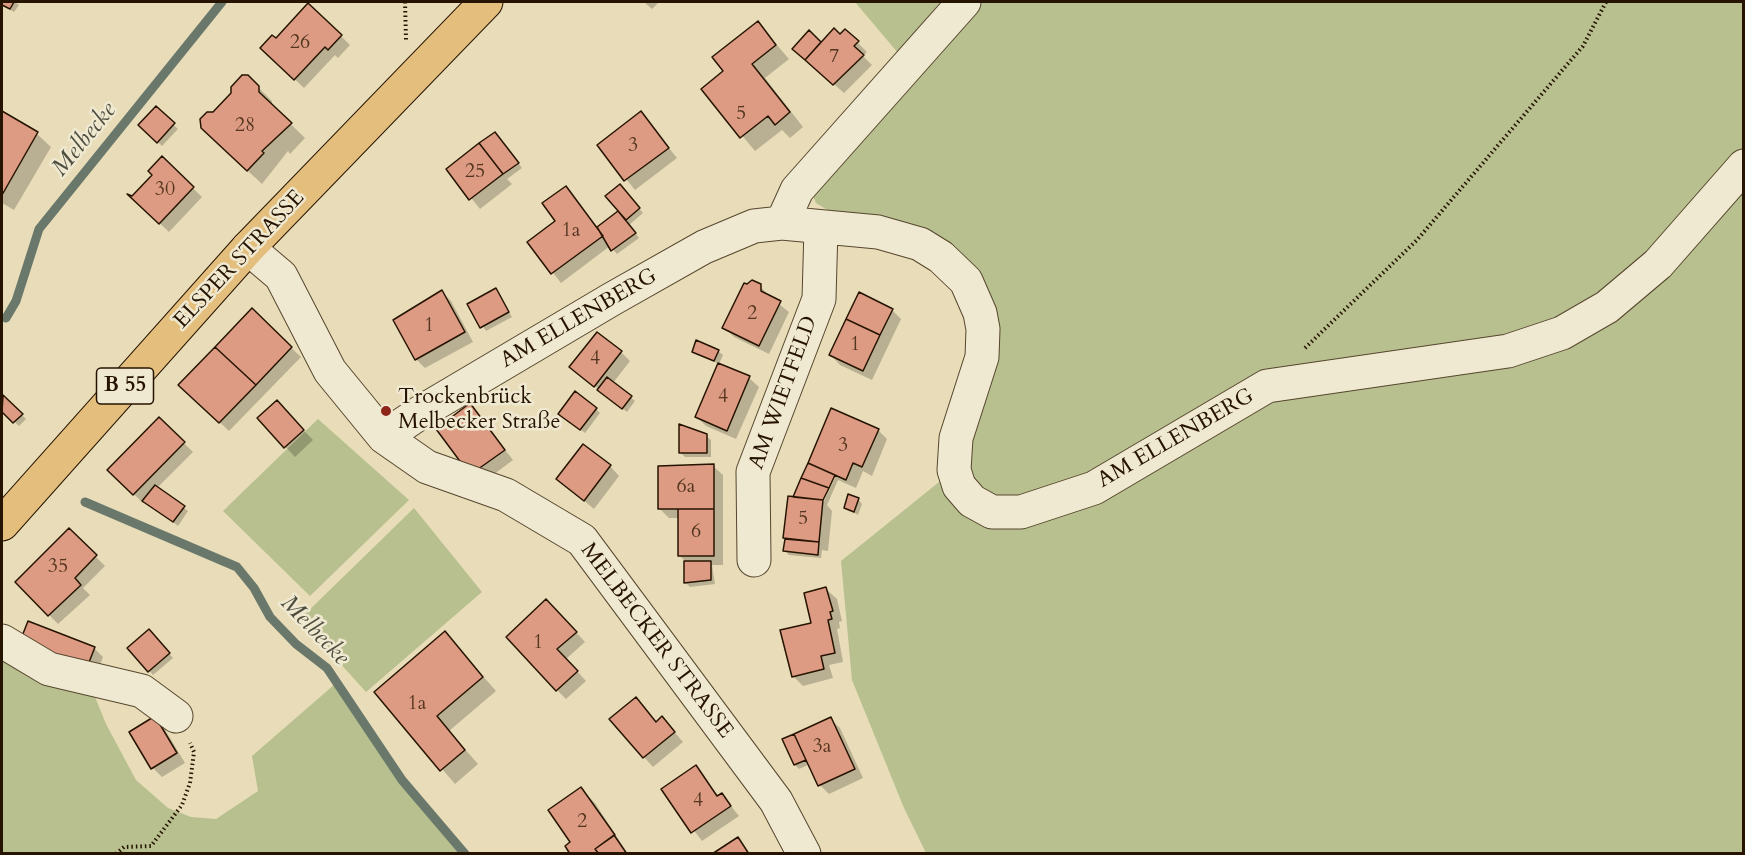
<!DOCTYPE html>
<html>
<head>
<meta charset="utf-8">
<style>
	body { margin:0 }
	#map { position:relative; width:1745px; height:855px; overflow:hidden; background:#e8ddb8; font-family:Cardo,serif }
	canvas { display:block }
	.frame { position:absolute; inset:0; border:3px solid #261400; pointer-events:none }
</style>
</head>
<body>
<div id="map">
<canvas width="1745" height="855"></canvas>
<div class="frame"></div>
</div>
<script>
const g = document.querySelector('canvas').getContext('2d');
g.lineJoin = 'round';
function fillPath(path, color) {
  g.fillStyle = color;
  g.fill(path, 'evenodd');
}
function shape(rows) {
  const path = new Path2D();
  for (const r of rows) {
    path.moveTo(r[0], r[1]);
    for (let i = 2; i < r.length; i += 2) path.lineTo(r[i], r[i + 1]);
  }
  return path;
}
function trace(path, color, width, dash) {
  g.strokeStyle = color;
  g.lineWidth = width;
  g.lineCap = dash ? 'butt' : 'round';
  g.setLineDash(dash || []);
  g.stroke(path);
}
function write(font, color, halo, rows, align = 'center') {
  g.font = font + ' Cardo,serif';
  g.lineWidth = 5;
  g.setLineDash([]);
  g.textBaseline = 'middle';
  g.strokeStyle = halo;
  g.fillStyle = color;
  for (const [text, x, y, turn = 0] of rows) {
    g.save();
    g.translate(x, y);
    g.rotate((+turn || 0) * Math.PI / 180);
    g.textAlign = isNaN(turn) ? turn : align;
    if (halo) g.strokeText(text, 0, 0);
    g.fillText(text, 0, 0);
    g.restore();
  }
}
fillPath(shape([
	[855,2,940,2,898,53],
	[981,2,1743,2,1743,853,926,853,904,808,852,680,841,561,944,478,963,466,968,269,834,214,816,203,812,194],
	[318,419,409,500,310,596,223,511],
	[414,508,482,592,366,692,300,619],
	[2,651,93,692,106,724,136,780,168,808,191,817,216,819,258,791,252,756,335,684,462,853,2,853]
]), '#b7c08e');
fillPath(shape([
	[2,2,15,2,19,5,14,12,2,5],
	[644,2,659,2,652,9],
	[758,23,789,59,765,78,803,127,790,138,782,130,755,151,703,89,725,72],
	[809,33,821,44,841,36,857,42,867,52,863,56,872,65,844,93,794,49],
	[341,36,350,45,338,58,335,55,304,88,262,48,276,41],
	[258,87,272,101,272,106,305,138,290,154,288,151,262,184,217,142,214,114],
	[156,108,178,129,162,146,140,125],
	[2,113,37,134,51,147,14,210,2,203],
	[641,113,677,158,635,190,599,145],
	[499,138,522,168,507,179,512,184,480,209,448,169],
	[162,158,202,197,169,232,133,198,154,175],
	[566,188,598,228,620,211,624,191,643,213,629,225,639,238,617,254,610,246,561,283,529,242,557,221],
	[760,286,770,297,789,312,769,354,734,337,724,327],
	[495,290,512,317,486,331,469,305],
	[442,292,451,301,473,342,425,368,416,359],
	[892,310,901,319,872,380,840,365,831,355],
	[252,311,301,357,229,431,180,385],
	[718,351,723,355,719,364,693,352],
	[621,352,630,361,613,383,635,401,627,412,571,367],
	[749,378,759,387,736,439,706,426,697,417],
	[3,397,26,419,19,426,2,410],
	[470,405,513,460,485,481,467,467],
	[596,409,600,413,585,433,565,418],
	[286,412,313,440,295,457,259,419],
	[159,419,193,452,157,488,188,511,178,526,145,501,143,503,109,470],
	[878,430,887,439,872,476,863,471,856,488,838,480,827,505,832,511,828,551,822,550,821,558,789,555,785,551,785,537,798,499],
	[832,478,835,478,821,507,819,506],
	[706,436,711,440,711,457,685,457,680,452],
	[610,466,619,476,594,509,558,479],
	[713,466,723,475,723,565,712,565,715,584,690,587,686,583,686,562,679,555,679,518,669,518,660,509],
	[858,499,862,504,858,515,845,508],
	[69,530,105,566,83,588,90,595,58,624,17,582],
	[827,590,837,599,842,621,839,622,840,628,837,629,843,662,829,665,833,678,803,686,793,676,813,624,806,594],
	[556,610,585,642,566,659,586,681,566,699,557,690],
	[149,631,173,658,153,675,129,648],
	[445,633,496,691,449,731,478,764,455,784,376,692],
	[94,648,103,657,95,678,30,653],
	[645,709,657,723,671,728,683,742,653,767,644,757],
	[154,718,164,728,185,763,162,777,153,768],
	[830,719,840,728,863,778,829,794,820,785,810,764,799,769,795,765,784,740],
	[696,767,719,797,722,795,739,816,702,841,663,790],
	[581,789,595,803,628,854,572,854]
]), '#0003');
trace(shape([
	[6,318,16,301,39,229,222,2],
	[85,502,237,567,254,588,270,617,296,644,327,668,402,780,465,854]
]), '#6a786b', 9);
const building = shape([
	[2,2,14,2,10,9,2,5,2,2],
	[308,3,342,35,328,50,325,47,294,80,260,48,272,35,276,38,308,3],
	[758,21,776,45,752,64,790,112,775,125,768,116,740,138,701,89,723,71,712,57,758,21],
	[834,28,840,34,845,29,859,41,854,46,864,55,833,85,805,60,834,28],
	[809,30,821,42,805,60,792,49,809,30],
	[242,75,248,75,259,86,259,92,292,123,262,151,264,153,247,171,201,128,200,119,207,112,213,112,231,93,231,87,242,75],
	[156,106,175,123,157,143,138,125,156,106],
	[2,111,38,132,2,195,2,111],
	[641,111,669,148,624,181,597,145,641,111],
	[495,132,519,163,503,174,479,143,495,132],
	[479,143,503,174,469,200,446,169,479,143],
	[162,156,194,187,159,224,127,194,132,196,152,175,148,171,162,156],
	[620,184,640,208,626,220,605,196,620,184],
	[566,186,603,236,551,274,527,242,555,221,542,203,566,186],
	[618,211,636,233,611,251,597,227,618,211],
	[752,280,761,284,761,291,781,301,759,346,722,328,744,283,747,284,752,280],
	[496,288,509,312,480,328,467,304,496,288],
	[442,290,465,332,415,360,393,320,442,290],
	[859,292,893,309,880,335,846,319,859,292],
	[252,308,292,347,256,385,215,347,252,308],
	[846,319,880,335,863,371,829,355,846,319],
	[597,332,622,351,594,387,569,367,597,332],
	[696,340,719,350,714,361,692,352,696,340],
	[215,347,256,385,219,423,178,385,215,347],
	[718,363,750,376,727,431,695,417,718,363],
	[607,377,632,396,622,409,597,390,607,377],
	[575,391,597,408,580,430,558,414,575,391],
	[3,395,23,414,13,423,2,412,3,395],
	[277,400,304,430,284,448,257,418,277,400],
	[470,403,505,450,474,472,465,468,436,429,470,403],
	[831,408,879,429,862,467,853,463,846,480,808,463,831,408],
	[159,417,185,442,133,495,107,470,159,417],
	[679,424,707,434,707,453,679,453,679,424],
	[583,444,611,465,584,501,556,479,583,444],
	[808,463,835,475,829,488,801,478,808,463],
	[714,464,714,509,658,509,658,466,714,464],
	[801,478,829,488,823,500,793,497,801,478],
	[155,485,185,506,173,522,142,501,155,485],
	[848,494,859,498,854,512,844,508,848,494],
	[788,496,823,500,819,542,783,538,788,496],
	[678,509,714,509,714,556,678,556,678,509],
	[69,528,97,555,75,578,81,585,48,616,15,582,69,528],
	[785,539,819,542,818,555,783,551,785,539],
	[684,561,711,561,711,580,684,583,684,561],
	[826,587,833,611,830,612,832,619,828,620,835,653,821,656,824,669,792,677,780,630,811,623,804,593,826,587],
	[546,599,577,632,557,649,578,671,556,691,506,637,546,599],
	[28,621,95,647,86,670,19,644,28,621],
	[149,629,170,653,148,672,127,648,149,629],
	[445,631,483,677,437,716,465,750,440,771,374,692,445,631],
	[636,697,656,722,662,716,675,732,643,758,609,719,636,697],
	[155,716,177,753,151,769,129,732,155,716],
	[831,717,855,769,818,786,794,734,831,717],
	[794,734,806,760,794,765,782,739,794,734],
	[696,765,717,796,722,793,731,806,691,833,661,789,696,765],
	[581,787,615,835,595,849,599,854,570,854,565,846,570,842,548,810,581,787],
	[614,835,627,854,599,854,595,849,614,835],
	[738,837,749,854,712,854,738,837]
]);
fillPath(building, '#dc9b82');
trace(building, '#261400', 1.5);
const minor = shape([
	[782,223,797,190,964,2],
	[248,248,281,276,330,371,384,437,427,467,506,495,582,540,776,801,804,854],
	[384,437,421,412,612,299,704,247,754,226,782,223,878,232,920,244,941,257,966,281,980,313,983,329,982,357,956,438,954,470,959,486,972,501,992,512,1021,512,1094,488,1267,386,1508,351,1562,333,1607,307,1658,264,1744,166],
	[754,560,753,472,819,299,821,228],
	[2,641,49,669,142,691,176,716]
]);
const major = shape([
	[2,524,248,248,486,2]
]);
trace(minor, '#56462e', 35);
trace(major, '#261400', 35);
trace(shape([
	[405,2,406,40],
	[1305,348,1417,240,1583,46,1606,2],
	[116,854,124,847,151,846,182,805,190,783,194,752,190,743]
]), '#261400', 4, [1.5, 3]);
trace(minor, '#f0e9d1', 33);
trace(major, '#e4be7c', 33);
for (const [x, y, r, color] of [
	[386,411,6,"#8f2418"]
]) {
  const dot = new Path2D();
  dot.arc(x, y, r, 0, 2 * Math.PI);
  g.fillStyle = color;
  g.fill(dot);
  trace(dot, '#f0e9d1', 2);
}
write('20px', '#543620', null, [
	["26",300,43],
	["7",834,57],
	["5",741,114],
	["28",245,126],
	["3",633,146],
	["25",475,172],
	["30",165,190],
	["1a",571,231],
	["2",752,314],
	["1",429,326],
	["1",855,345],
	["4",595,359],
	["4",723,397],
	["3",843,446],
	["6a",686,487],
	["5",803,519],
	["6",696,532],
	["35",58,567],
	["1",538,643],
	["1a",417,704],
	["3a",822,747],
	["4",698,801],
	["2",582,822]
]);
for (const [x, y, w] of [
	[125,386,57]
]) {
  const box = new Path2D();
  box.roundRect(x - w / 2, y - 18, w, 36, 4.5);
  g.fillStyle = '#f0e9d1';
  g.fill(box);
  trace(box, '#261400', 1.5);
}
write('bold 21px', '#261400', null, [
	["B 55",125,386]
]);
write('22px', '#261400', '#f0e9d1', [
	["ELSPER STRASSE",240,260,-47],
	["AM ELLENBERG",579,319,-30],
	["AM WIETFELD",784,393,-70],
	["AM ELLENBERG",1176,439,-30],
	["MELBECKER STRASSE",656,641,53]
]);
write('22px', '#261400', '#f0e9d1', [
	["Trockenbrück",398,398],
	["Melbecker Straße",398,423]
], 'left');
write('italic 24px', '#4e4e3f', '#f0e9d1', [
	["Melbecke",85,140,-51],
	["Melbecke",314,631,46]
]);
</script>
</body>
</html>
